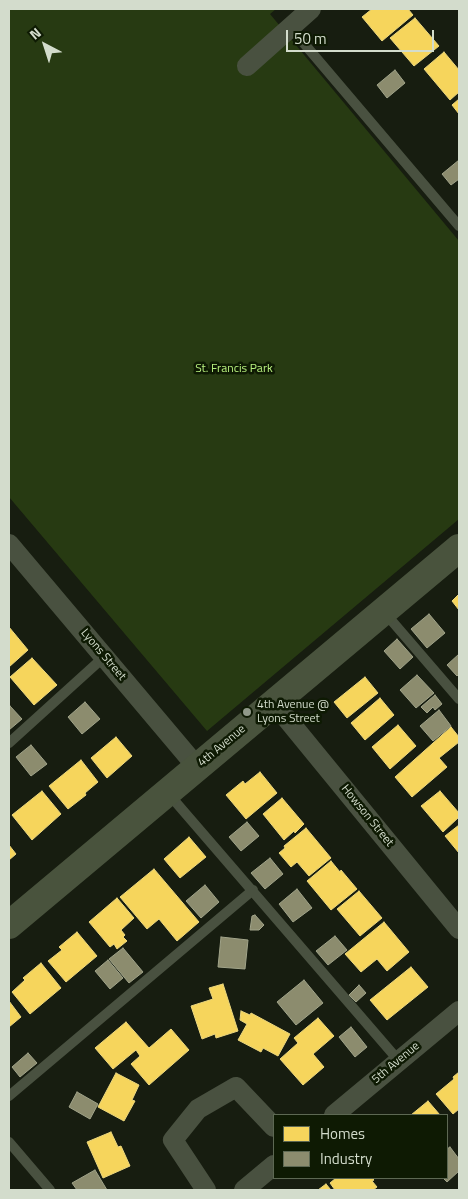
<!DOCTYPE html>
<html>
<head>
<meta charset="utf-8">
<style>
	body { margin:0 }
	#map { position:relative; width:468px; height:1199px; overflow:hidden; background:#171d10; font-family:"Titillium Web",sans-serif }
	canvas { display:block }
	.frame { position:absolute; inset:0; border:10px solid #d3dccc; pointer-events:none }
	.legend { position:absolute; left:273px; top:1114px; width:175px; height:65px; box-sizing:border-box; background:#0e1a03; border:1px solid #5d6853; margin:0; padding:6px 9px; list-style:none; font-size:15px; color:#d3dccc }
	.legend li { display:flex; align-items:center; gap:10px; height:25px }
	.legend b { width:25px; border:1px solid #5d6853 }
	.north { position:absolute; left:20px; top:20px; width:50px; height:50px; -webkit-text-stroke:4px #0e1a03; paint-order:stroke; rotate:320deg; font-size:14px; font-weight:700; line-height:20px; text-align:center; color:#d3dccc }
	.north::after { content:''; display:block; margin:auto; width:18px; height:22px; background:#d3dccc; clip-path:polygon(50% 0,100% 100%,50% 72%,0 100%) }
	.scale { position:absolute; left:286px; top:30px; width:148px; height:22px; box-sizing:border-box; border:2px solid #d3dccc; border-top:0; padding-left:6px; font-size:15px; line-height:18px; white-space:nowrap; color:#d3dccc; -webkit-text-stroke:4px #0e1a03; paint-order:stroke }
</style>
</head>
<body>
<div id="map">
<canvas width="468" height="1199"></canvas>
<div class="frame"></div>
<ul class="legend">
<li><b style="height:14px;background:#f6d55c"></b>Homes</li>
<li><b style="height:14px;background:#8c8c6e"></b>Industry</li>
</ul>
<div class="north">N</div>
<div class="scale">50 m</div>
</div>
<script>
const g = document.querySelector('canvas').getContext('2d');
g.lineJoin = 'round';
function fillPath(path, color) {
  g.fillStyle = color;
  g.fill(path, 'evenodd');
}
function shape(rows) {
  const path = new Path2D();
  for (const r of rows) {
    path.moveTo(r[0], r[1]);
    for (let i = 2; i < r.length; i += 2) path.lineTo(r[i], r[i + 1]);
  }
  return path;
}
function trace(path, color, width, dash) {
  g.strokeStyle = color;
  g.lineWidth = width;
  g.lineCap = dash ? 'butt' : 'round';
  g.setLineDash(dash || []);
  g.stroke(path);
}
function write(font, color, halo, rows, align = 'center') {
  g.font = font + ' "Titillium Web",sans-serif';
  g.lineWidth = 5;
  g.setLineDash([]);
  g.textBaseline = 'middle';
  g.strokeStyle = halo;
  g.fillStyle = color;
  for (const [text, x, y, turn = 0] of rows) {
    g.save();
    g.translate(x, y);
    g.rotate((+turn || 0) * Math.PI / 180);
    g.textAlign = isNaN(turn) ? turn : align;
    if (halo) g.strokeText(text, 0, 0);
    g.fillText(text, 0, 0);
    g.restore();
  }
}
fillPath(shape([
	[9,9,276,9,270,14,459,241,459,519,207,731,9,497]
]), '#273a12');
const homes = shape([
	[372,9,408,9,413,15,382,41,362,17,372,9],
	[415,18,439,46,414,66,390,38,415,18],
	[444,52,459,70,459,92,450,100,424,69,444,52],
	[459,99,459,114,452,105,459,99],
	[459,594,459,610,452,601,459,594],
	[9,627,28,650,9,667,9,627],
	[32,658,57,685,34,705,10,677,32,658],
	[365,677,378,693,347,718,334,702,365,677],
	[380,698,394,715,365,740,351,723,380,698],
	[398,725,416,746,390,769,372,747,398,725],
	[451,727,459,737,459,742,439,758,447,767,412,797,395,777,451,727],
	[116,737,132,756,107,778,91,758,116,737],
	[81,760,98,782,85,793,86,795,68,809,49,786,81,760],
	[260,772,277,793,246,819,226,795,243,781,245,784,260,772],
	[42,791,61,814,32,840,12,815,42,791],
	[440,791,459,813,459,817,443,832,421,806,440,791],
	[282,798,304,824,295,833,294,831,284,840,263,814,282,798],
	[459,825,459,853,445,836,459,825],
	[306,828,331,858,309,876,297,862,291,867,279,853,285,848,284,846,306,828],
	[189,837,206,857,180,878,164,859,189,837],
	[9,845,16,854,9,860,9,845],
	[331,861,340,872,341,870,357,889,331,910,307,881,331,861],
	[154,869,199,922,177,941,159,919,147,929,120,897,154,869],
	[359,891,382,918,360,936,337,909,359,891],
	[117,898,134,918,121,930,125,935,123,937,127,941,117,949,114,944,110,947,89,922,117,898],
	[384,922,409,952,387,971,377,959,361,972,345,954,384,922],
	[77,932,97,956,66,982,48,961,62,950,59,947,77,932],
	[41,963,61,988,30,1014,12,992,25,980,23,978,41,963],
	[411,967,428,987,387,1020,370,1000,411,967],
	[223,984,238,1031,216,1038,215,1034,202,1039,191,1006,213,999,209,988,223,984],
	[9,1001,21,1017,9,1027,9,1001],
	[241,1011,250,1015,251,1013,290,1034,278,1056,263,1048,261,1052,238,1040,247,1024,240,1020,241,1011],
	[318,1018,334,1036,313,1054,324,1067,303,1085,280,1059,298,1043,294,1038,318,1018],
	[126,1022,149,1048,171,1029,189,1050,149,1085,131,1064,140,1056,136,1050,113,1069,95,1048,126,1022],
	[459,1072,459,1109,453,1114,436,1094,454,1079,453,1077,459,1072],
	[116,1073,139,1085,132,1100,135,1101,124,1121,98,1107,116,1073],
	[428,1101,440,1115,411,1115,428,1101],
	[111,1132,118,1147,121,1146,130,1166,103,1178,87,1142,111,1132],
	[336,1178,372,1178,374,1180,372,1181,377,1187,373,1190,335,1190,330,1183,336,1178],
	[326,1184,331,1190,318,1190,326,1184]
]);
fillPath(homes, '#f6d55c');
trace(homes, '#ecd77e', 1);
const industry = shape([
	[395,70,405,83,387,98,377,85,395,70],
	[459,160,459,179,451,185,442,174,459,160],
	[429,614,445,633,427,648,411,629,429,614],
	[397,639,413,657,400,669,384,651,397,639],
	[459,654,459,674,457,676,447,665,459,654],
	[417,675,434,693,416,708,400,690,417,675],
	[435,695,442,704,435,710,433,707,427,713,421,707,435,695],
	[85,702,100,719,82,734,68,717,85,702],
	[10,706,22,719,9,730,9,707,10,706],
	[439,710,451,726,433,741,420,726,439,710],
	[31,745,47,764,31,776,16,757,31,745],
	[247,822,259,836,241,851,229,837,247,822],
	[270,858,283,874,265,889,251,873,270,858],
	[205,885,219,902,201,918,186,901,205,885],
	[297,889,312,908,293,922,279,904,297,889],
	[255,915,264,925,259,930,250,930,252,916,255,915],
	[335,936,347,950,328,965,316,951,335,936],
	[221,937,248,940,245,969,218,967,221,937],
	[123,948,143,972,129,983,109,959,123,948],
	[108,960,123,978,110,989,95,971,108,960],
	[304,980,323,1003,296,1025,277,1002,304,980],
	[359,985,366,993,356,1002,349,995,359,985],
	[351,1027,367,1047,355,1057,339,1037,351,1027],
	[28,1053,37,1063,20,1077,12,1067,28,1053],
	[77,1092,98,1104,90,1119,69,1107,77,1092],
	[450,1147,459,1159,459,1171,447,1182,443,1178,447,1178,447,1149,450,1147],
	[95,1170,107,1190,77,1190,72,1183,95,1170]
]);
fillPath(industry, '#8c8c6e');
trace(industry, '#a1a48a', 1);
trace(shape([
	[290,27,459,226],
	[385,613,459,699],
	[9,743,105,656],
	[167,792,399,1061],
	[9,1096,253,890],
	[9,1142,50,1190]
]), '#495140', 10);
trace(shape([
	[247,66,311,9],
	[9,544,197,767],
	[274,703,459,929],
	[334,1115,459,1011],
	[206,1190,173,1140,198,1109,236,1087,274,1127],
	[244,1190,274,1165]
]), '#495140', 20);
trace(shape([
	[9,925,459,548]
]), '#49533d', 28);
for (const [x, y, r, color] of [
	[247,712,5,"#91998a"]
]) {
  const dot = new Path2D();
  dot.arc(x, y, r, 0, 2 * Math.PI);
  g.fillStyle = color;
  g.fill(dot);
  trace(dot, '#0e1a03', 2);
}
write('12px', '#b8f07f', '#0e1a03', [
	["St. Francis Park",234,369]
]);
write('12px', '#d3dccc', '#0e1a03', [
	["Lyons Street",103,655,50],
	["4th Avenue",222,746,-40],
	["Howson Street",367,816,51],
	["5th Avenue",396,1063,-40]
]);
write('12px', '#d3dccc', '#0e1a03', [
	["4th Avenue @",257,705],
	["Lyons Street",257,719]
], 'left');
</script>
</body>
</html>
